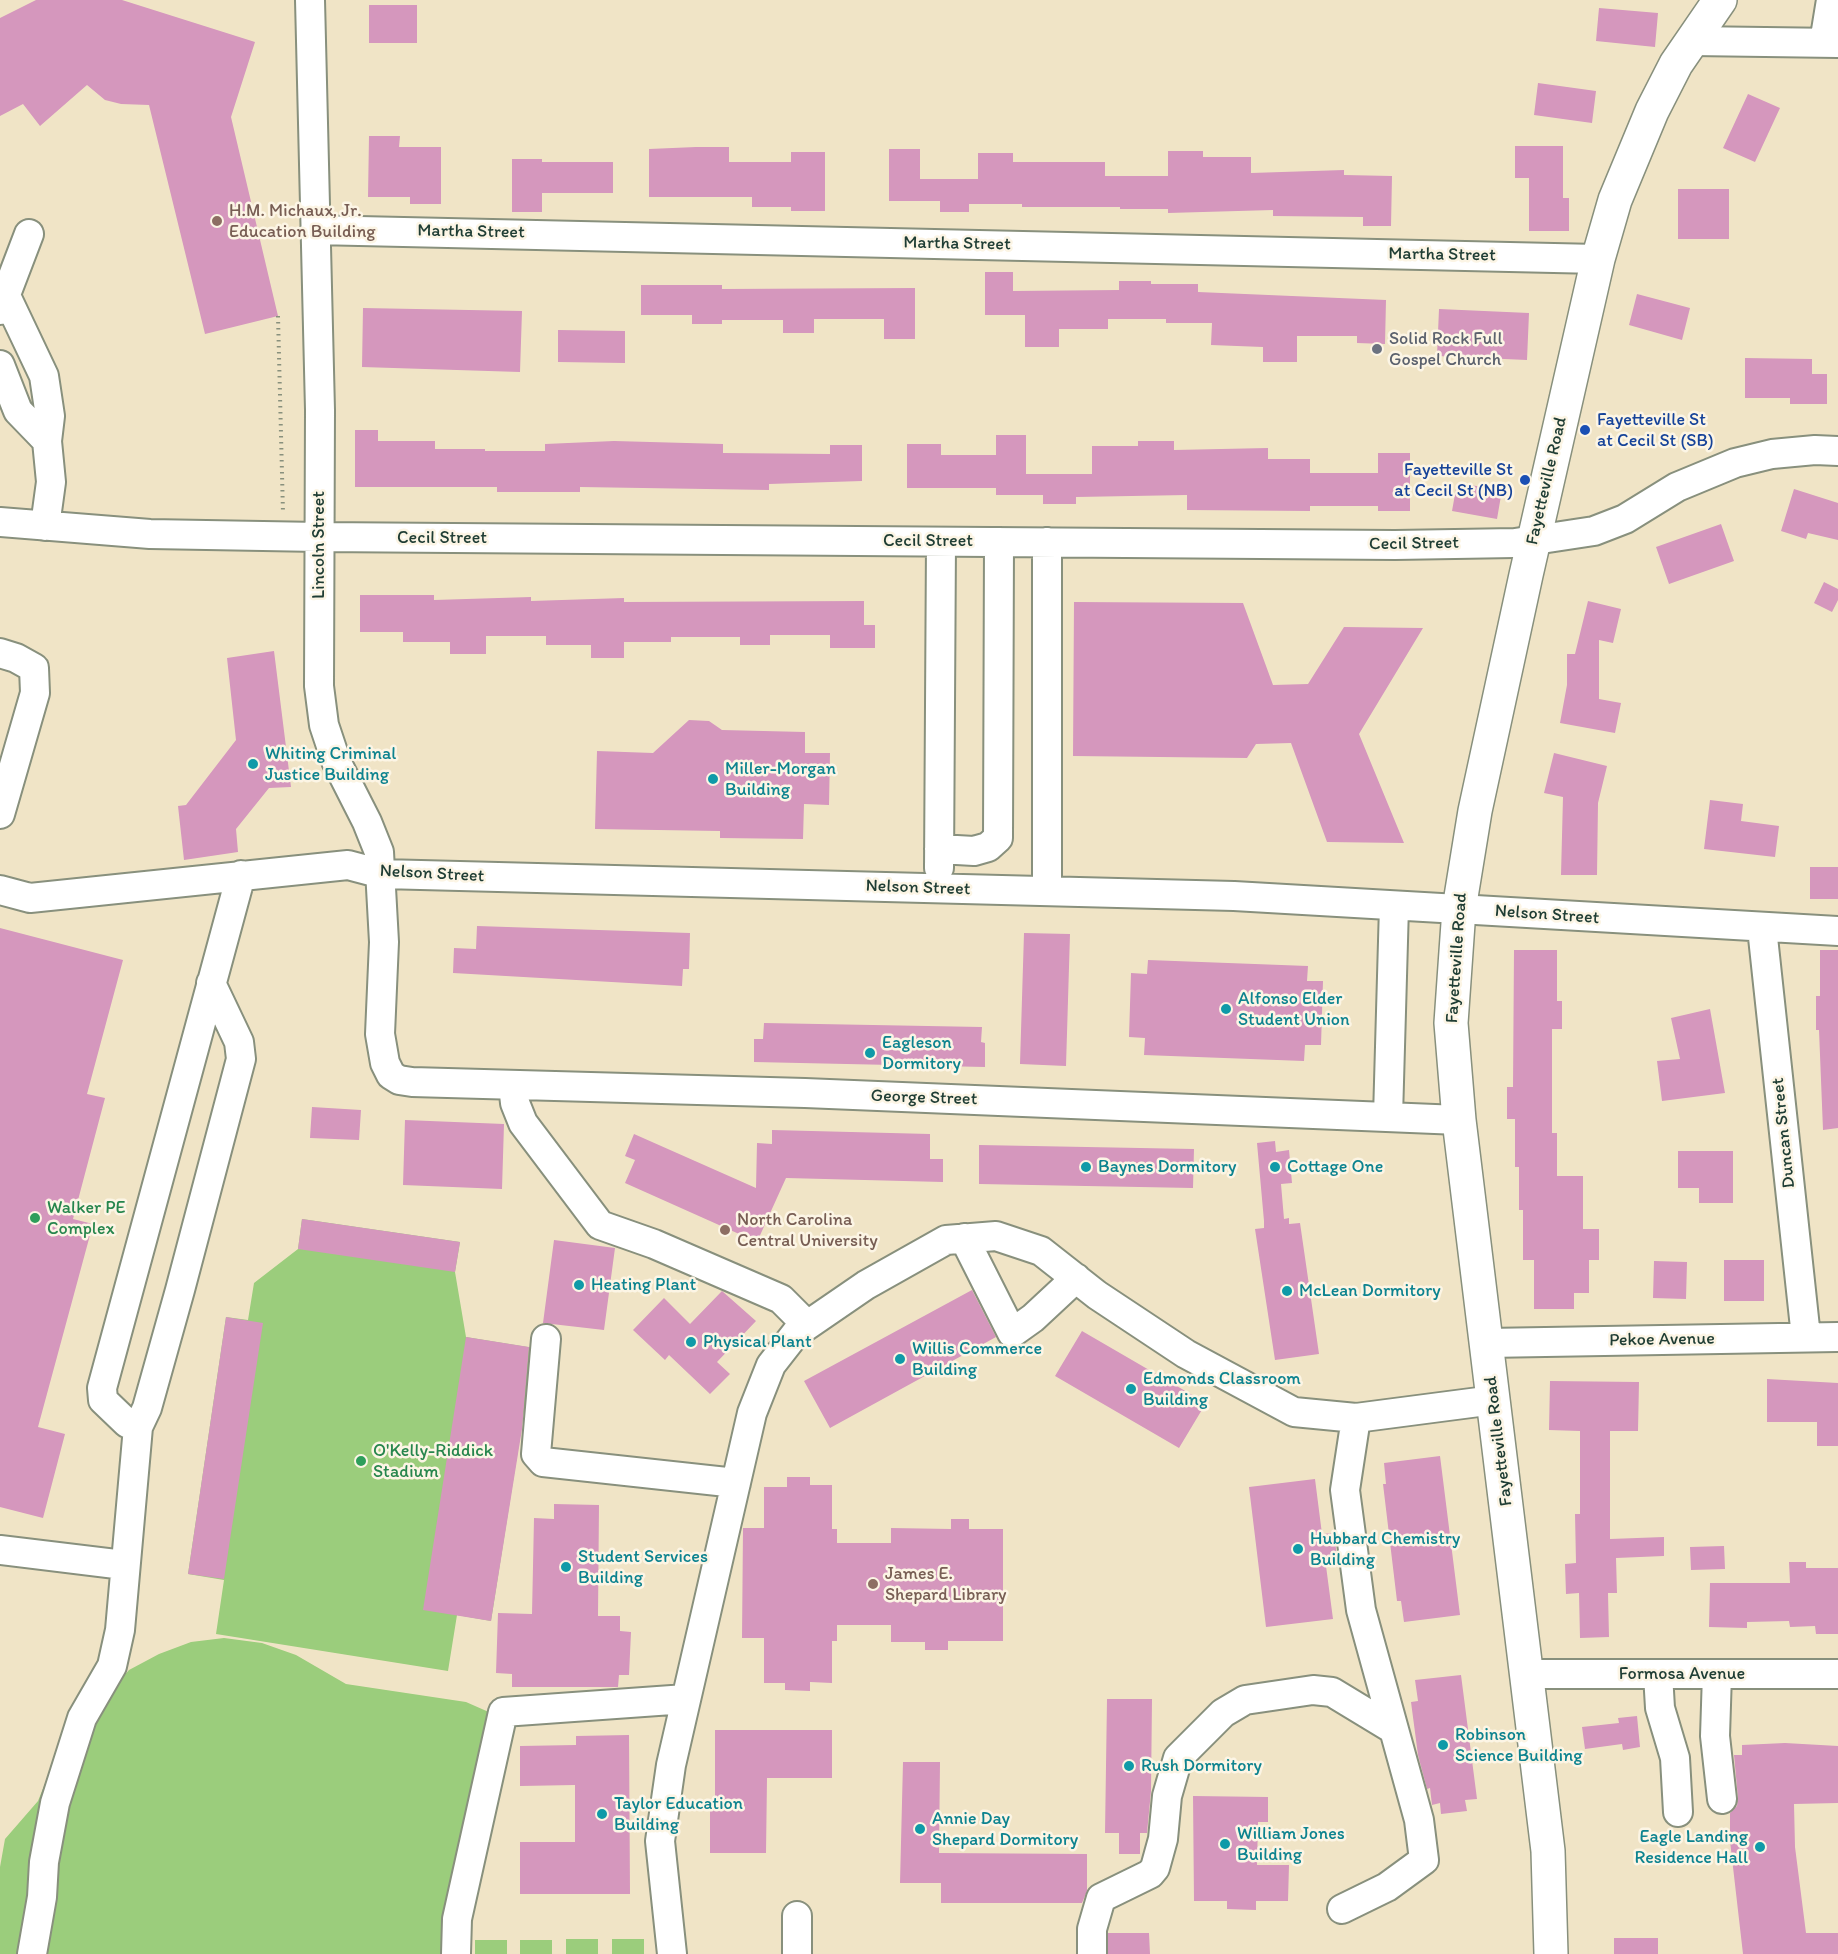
<!DOCTYPE html>
<html>
<head>
<meta charset="utf-8">
<style>
	body { margin:0 }
	canvas { display:block; background:#f0e4c6 }
</style>
</head>
<body>
<canvas width="1838" height="1954"></canvas>
<script>
const g = document.querySelector('canvas').getContext('2d');
g.lineJoin = 'round';
function fillPath(path, color) {
  g.fillStyle = color;
  g.fill(path, 'evenodd');
}
function shape(rows) {
  const path = new Path2D();
  for (const r of rows) {
    path.moveTo(r[0], r[1]);
    for (let i = 2; i < r.length; i += 2) path.lineTo(r[i], r[i + 1]);
  }
  return path;
}
function trace(path, color, width, dash) {
  g.strokeStyle = color;
  g.lineWidth = width;
  g.lineCap = dash ? 'butt' : 'round';
  g.setLineDash(dash || []);
  g.stroke(path);
}
function write(font, color, halo, rows, align = 'center') {
  g.font = font + ' Itim,sans-serif';
  g.lineWidth = 5;
  g.setLineDash([]);
  g.textBaseline = 'middle';
  g.strokeStyle = halo;
  g.fillStyle = color;
  for (const [text, x, y, turn = 0] of rows) {
    g.save();
    g.translate(x, y);
    g.rotate((+turn || 0) * Math.PI / 180);
    g.textAlign = isNaN(turn) ? turn : align;
    if (halo) g.strokeText(text, 0, 0);
    g.fillText(text, 0, 0);
    g.restore();
  }
}
fillPath(shape([
	[302,1219,460,1242,455,1272,466,1337,534,1348,491,1621,457,1615,448,1671,216,1634,224,1580,188,1574,226,1317,248,1320,254,1283,298,1249],
	[224,1638,262,1643,296,1655,346,1684,466,1702,491,1713,443,1954,0,1954,0,1867,5,1839,38,1801,60,1746,129,1670,159,1654,191,1642],
	[566,1939,598,1939,598,1954,566,1954],
	[612,1939,644,1939,644,1954,612,1954],
	[475,1940,507,1940,507,1954,475,1954],
	[520,1940,552,1940,552,1954,520,1954]
]), '#9bcd7c');
fillPath(shape([
	[36,0,122,0,255,42,231,117,278,316,205,334,149,105,121,104,105,100,87,85,40,126,23,104,0,116,0,18],
	[369,5,417,5,417,43,369,43],
	[1599,8,1658,13,1655,47,1596,41],
	[1538,83,1596,91,1592,123,1534,115],
	[1748,94,1780,108,1755,162,1723,148],
	[369,136,400,136,399,147,441,147,441,204,410,204,410,197,368,197],
	[1515,146,1563,146,1563,198,1569,198,1569,231,1529,231,1529,178,1515,178],
	[696,147,729,147,729,162,791,162,791,152,825,152,825,211,791,211,791,207,752,207,752,197,649,197,649,149],
	[889,149,920,149,920,179,978,179,978,153,1013,153,1013,162,1105,162,1105,176,1168,176,1168,151,1203,151,1203,157,1251,157,1251,173,1344,170,1344,175,1392,176,1391,226,1363,226,1363,217,1273,216,1273,210,1168,213,1168,209,1120,209,1120,207,1022,207,1022,204,969,204,969,212,940,212,940,201,889,201],
	[512,159,542,159,542,162,613,162,613,193,542,193,542,212,512,212],
	[1678,189,1729,189,1729,239,1678,239],
	[985,272,1013,272,1013,291,1119,290,1119,281,1151,281,1151,284,1198,284,1198,292,1386,300,1385,344,1357,343,1357,336,1297,336,1297,362,1263,362,1263,347,1211,345,1212,323,1166,323,1166,319,1108,319,1108,329,1059,329,1059,347,1025,347,1025,315,985,315],
	[641,285,722,285,722,289,915,288,915,339,884,339,884,319,814,319,814,333,783,333,783,320,722,320,722,324,692,324,692,315,641,315],
	[1637,294,1690,308,1682,340,1629,325],
	[363,308,522,311,520,372,362,367],
	[1439,309,1529,313,1527,360,1437,356],
	[558,330,625,331,625,363,558,362],
	[1745,358,1812,359,1812,374,1827,374,1827,404,1790,404,1790,398,1745,398],
	[355,430,378,430,378,441,435,441,435,449,485,449,485,451,545,451,545,444,614,441,723,444,723,453,830,454,830,445,862,445,862,481,769,484,769,490,580,487,580,492,497,492,497,487,355,487],
	[996,435,1026,435,1026,474,1092,474,1092,446,1138,446,1138,441,1174,441,1174,450,1268,448,1268,459,1310,459,1310,473,1378,473,1378,453,1410,453,1410,511,1378,511,1378,506,1310,506,1310,511,1187,510,1187,495,1076,497,1076,504,1043,504,1043,495,996,495,996,488,907,488,907,444,941,444,941,455,996,455],
	[1457,483,1502,490,1497,519,1452,511],
	[1794,489,1838,503,1838,540,1808,533,1806,539,1781,531],
	[1721,524,1734,561,1669,584,1656,547],
	[1824,582,1838,589,1838,600,1832,612,1814,603],
	[360,595,434,595,434,600,531,597,531,601,624,598,624,602,864,601,864,625,875,625,875,648,830,648,830,635,770,635,770,645,740,645,740,637,671,637,671,642,624,642,624,658,591,658,591,645,546,645,546,636,486,636,486,654,450,654,450,642,403,642,403,632,360,632],
	[1588,601,1621,609,1613,643,1599,640,1599,699,1621,703,1615,733,1560,723,1567,685,1567,654,1575,654],
	[1074,602,1243,603,1273,685,1308,684,1344,627,1423,628,1359,734,1404,843,1327,842,1291,743,1256,744,1247,758,1073,756],
	[274,651,291,787,269,788,236,829,238,852,184,860,178,806,186,805,236,740,227,658],
	[689,720,709,721,722,730,805,732,805,753,830,753,829,805,804,804,803,839,720,838,720,831,595,829,597,751,653,753],
	[1554,753,1607,766,1598,803,1597,875,1561,875,1563,797,1544,793],
	[1710,800,1743,804,1741,821,1779,826,1775,857,1704,849],
	[1810,867,1838,867,1838,899,1810,899],
	[477,926,690,933,689,969,683,969,682,986,453,973,454,948,476,949],
	[0,928,123,960,87,1094,105,1098,73,1219,93,1224,38,1427,65,1434,43,1518,0,1507],
	[1024,933,1070,934,1066,1066,1020,1064],
	[1514,950,1557,950,1557,1001,1562,1001,1562,1029,1552,1029,1552,1133,1557,1133,1557,1176,1583,1176,1583,1229,1599,1229,1599,1260,1589,1260,1589,1293,1574,1293,1574,1309,1534,1309,1534,1260,1523,1260,1523,1210,1519,1210,1519,1167,1515,1167,1515,1119,1507,1119,1507,1087,1513,1087],
	[1820,950,1838,950,1838,1128,1823,1130,1819,1030,1816,1030,1816,996,1820,996],
	[1148,960,1308,966,1307,981,1323,981,1321,1045,1305,1045,1304,1061,1144,1055,1145,1038,1129,1037,1131,973,1147,974],
	[1710,1009,1725,1093,1662,1101,1657,1061,1680,1059,1671,1018],
	[764,1023,982,1027,981,1042,985,1043,985,1067,754,1062,754,1039,763,1039],
	[312,1107,361,1110,359,1140,310,1138],
	[405,1120,504,1124,502,1189,403,1185],
	[772,1130,930,1134,930,1159,943,1159,943,1182,786,1178,757,1242,625,1183,635,1160,625,1156,634,1134,756,1188,757,1143,772,1144],
	[1275,1141,1276,1152,1289,1150,1292,1183,1281,1184,1284,1219,1289,1218,1289,1224,1300,1223,1319,1354,1275,1360,1255,1229,1264,1228,1264,1221,1257,1143],
	[979,1145,1194,1149,1193,1188,979,1184],
	[1678,1151,1733,1151,1733,1203,1699,1203,1699,1188,1678,1188],
	[302,1219,460,1242,455,1272,298,1249],
	[554,1240,615,1248,604,1330,543,1323],
	[1724,1260,1764,1260,1764,1301,1724,1301],
	[1654,1261,1687,1262,1686,1299,1653,1298],
	[972,1290,996,1337,830,1428,804,1381],
	[722,1291,756,1321,717,1362,730,1374,710,1394,669,1355,665,1360,633,1330,664,1298,690,1324],
	[226,1317,263,1323,224,1579,188,1574],
	[1082,1331,1206,1403,1179,1448,1055,1376],
	[466,1337,529,1347,522,1429,491,1621,423,1610],
	[1767,1379,1838,1383,1838,1446,1817,1446,1817,1422,1767,1422],
	[1550,1381,1639,1382,1638,1431,1610,1431,1610,1539,1664,1537,1664,1556,1616,1558,1617,1593,1608,1593,1609,1637,1580,1638,1579,1593,1566,1594,1565,1564,1576,1563,1575,1514,1580,1514,1580,1431,1549,1430],
	[1440,1456,1460,1615,1404,1622,1401,1601,1397,1601,1383,1484,1386,1484,1384,1463],
	[787,1477,810,1477,810,1485,832,1485,832,1529,837,1529,837,1543,891,1543,891,1528,951,1529,951,1519,969,1519,969,1529,1003,1529,1003,1641,948,1641,948,1650,925,1650,925,1642,891,1642,891,1625,837,1625,837,1641,832,1641,832,1683,810,1682,810,1691,785,1690,785,1683,764,1683,764,1638,742,1638,743,1528,764,1528,764,1487,787,1487],
	[1315,1479,1322,1534,1334,1533,1338,1565,1326,1566,1333,1619,1266,1627,1249,1487],
	[554,1504,599,1505,598,1616,620,1616,620,1631,631,1632,629,1675,619,1675,618,1687,512,1687,512,1674,496,1673,498,1613,532,1614,534,1518,554,1519],
	[1724,1546,1725,1569,1691,1570,1690,1547],
	[1789,1562,1806,1562,1806,1568,1838,1568,1838,1634,1816,1634,1815,1626,1790,1627,1789,1621,1747,1622,1747,1628,1709,1627,1710,1583,1790,1583],
	[1461,1675,1477,1799,1465,1800,1467,1811,1441,1814,1440,1803,1432,1805,1430,1788,1427,1789,1418,1755,1411,1702,1418,1701,1415,1680],
	[1107,1699,1152,1699,1151,1791,1147,1833,1140,1833,1140,1854,1119,1854,1119,1833,1105,1833],
	[1637,1716,1640,1747,1623,1750,1622,1744,1585,1749,1582,1727,1619,1723,1618,1718],
	[715,1730,832,1730,832,1778,767,1778,766,1853,710,1853,710,1800,715,1800],
	[629,1735,630,1894,520,1894,520,1842,575,1842,575,1785,520,1786,520,1746,576,1745,576,1736],
	[1785,1743,1838,1746,1838,1803,1794,1804,1795,1847,1806,1933,1838,1933,1838,1954,1743,1954,1730,1841,1730,1813,1737,1806,1738,1798,1734,1755,1742,1755,1742,1745],
	[903,1762,940,1762,939,1853,1087,1854,1087,1891,1082,1903,941,1903,941,1883,900,1883],
	[1193,1796,1268,1797,1268,1822,1258,1822,1257,1865,1289,1865,1288,1901,1256,1901,1256,1910,1227,1909,1227,1901,1194,1901],
	[1108,1933,1149,1933,1150,1954,1108,1954],
	[1614,1938,1658,1938,1658,1954,1614,1954]
]), '#d597bd');
const minor = shape([
	[310,0,320,410,319,686,324,725,336,761,367,822,379,852,384,942,380,1034,385,1063,391,1075,399,1080,412,1082,805,1093,1459,1120],
	[1692,41,1838,43],
	[1824,43,1831,0],
	[315,230,1598,259],
	[7,298,44,376,50,416,47,441,51,482,45,526],
	[0,310,29,234],
	[0,365,18,411,47,441],
	[0,522,150,534,319,537,1395,545,1515,543,1594,531,1625,519,1677,487,1735,463,1772,454,1815,450,1838,451],
	[0,653,16,658,34,668,35,693,0,814],
	[939,849,974,851,988,847,998,838,999,542],
	[939,868,941,542],
	[0,890,30,898,348,865,382,874,1234,896,1838,931],
	[1047,891,1047,542],
	[1762,928,1806,1337],
	[513,1085,515,1103,523,1123,600,1225,654,1244,781,1299,807,1325],
	[1388,1117,1394,906],
	[964,1238,1012,1333,1033,1318,1076,1278],
	[546,1339,536,1454,543,1462,736,1483],
	[1487,1343,1838,1337],
	[138,1427,127,1423,103,1400,102,1388,241,875],
	[0,1550,124,1565],
	[1527,1674,1838,1674],
	[1658,1674,1660,1708,1675,1758,1678,1812],
	[1717,1674,1715,1736,1722,1799],
	[1342,1909,1387,1887,1424,1860,1419,1820,1361,1610,1345,1490,1356,1418],
	[797,1916,797,1954],
	[32,1954,42,1897,44,1862,55,1803,82,1718,112,1666,120,1630,138,1427,147,1408,180,1290,241,1059,239,1042,211,983],
	[456,1954,457,1919,503,1712,686,1699],
	[672,1954,660,1841,671,1765,752,1413,771,1365,796,1333,866,1285,946,1240,996,1236,1041,1251,1097,1295,1186,1354,1294,1412,1356,1418,1494,1400],
	[1092,1954,1092,1929,1101,1898,1150,1874,1155,1868,1163,1839,1167,1796,1178,1758,1223,1713,1245,1700,1313,1690,1332,1692,1393,1729]
]);
const major = shape([
	[1551,1954,1548,1851,1459,1120,1451,1023,1459,909,1475,811,1526,575,1598,259,1615,200,1652,111,1676,64,1720,0]
]);
trace(minor, '#88907d', 32);
trace(major, '#88907d', 36);
trace(shape([
	[278,316,283,513]
]), '#88907d', 4, [1.5, 4.5]);
trace(minor, '#fff', 28);
trace(major, '#fff', 33);
for (const [x, y, r, color] of [
	[217,221,6,"#8d6e63"],
	[1377,349,6,"#6b7280"],
	[1585,430,6,"#1a4fb4"],
	[1525,480,6,"#1a4fb4"],
	[253,764,6,"#0f9aa8"],
	[713,779,6,"#0f9aa8"],
	[1226,1009,6,"#0f9aa8"],
	[870,1053,6,"#0f9aa8"],
	[1086,1167,6,"#0f9aa8"],
	[1275,1167,6,"#0f9aa8"],
	[35,1218,6,"#2e9e5b"],
	[725,1230,6,"#8d6e63"],
	[579,1285,6,"#0f9aa8"],
	[1287,1291,6,"#0f9aa8"],
	[691,1342,6,"#0f9aa8"],
	[900,1359,6,"#0f9aa8"],
	[1131,1389,6,"#0f9aa8"],
	[361,1461,6,"#2e9e5b"],
	[1298,1549,6,"#0f9aa8"],
	[566,1567,6,"#0f9aa8"],
	[873,1584,6,"#8d6e63"],
	[1443,1745,6,"#0f9aa8"],
	[1129,1766,6,"#0f9aa8"],
	[602,1814,6,"#0f9aa8"],
	[920,1829,6,"#0f9aa8"],
	[1225,1844,6,"#0f9aa8"],
	[1760,1847,6,"#0f9aa8"]
]) {
  const dot = new Path2D();
  dot.arc(x, y, r, 0, 2 * Math.PI);
  g.fillStyle = color;
  g.fill(dot);
  trace(dot, '#fcf5e5', 2);
}
write('18px', '#785e54', '#fcf5e5', [
	["H.M. Michaux, Jr.",229,211],
	["Education Building",229,232],
	["North Carolina",737,1220],
	["Central University",737,1241],
	["James E.",885,1574],
	["Shepard Library",885,1595]
], 'left');
write('18px', '#1f3d34', '#fcf5e5', [
	["Martha Street",471,232,1],
	["Martha Street",957,244,1],
	["Martha Street",1442,255,1],
	["Fayetteville Road",1547,481,-77],
	["Cecil Street",442,538],
	["Cecil Street",928,541],
	["Cecil Street",1414,544,-1],
	["Lincoln Street",319,545,-90],
	["Nelson Street",432,874,3],
	["Nelson Street",918,888,2],
	["Nelson Street",1547,915,4],
	["Fayetteville Road",1457,958,-86],
	["George Street",924,1098,2],
	["Duncan Street",1784,1133,-96],
	["Pekoe Avenue",1662,1340,-1],
	["Fayetteville Road",1499,1441,-97],
	["Formosa Avenue",1682,1674]
]);
write('18px', '#5b616d', '#fcf5e5', [
	["Solid Rock Full",1389,339],
	["Gospel Church",1389,360]
], 'left');
write('18px', '#164399', '#fcf5e5', [
	["Fayetteville St",1597,420],
	["at Cecil St (SB)",1597,441],
	["Fayetteville St",1513,470,"right"],
	["at Cecil St (NB)",1513,491,"right"]
], 'left');
write('18px', '#0d838f', '#fcf5e5', [
	["Whiting Criminal",265,754],
	["Justice Building",265,775],
	["Miller-Morgan",725,769],
	["Building",725,790],
	["Alfonso Elder",1238,999],
	["Student Union",1238,1020],
	["Eagleson",882,1043],
	["Dormitory",882,1064],
	["Baynes Dormitory",1098,1167],
	["Cottage One",1287,1167],
	["Heating Plant",591,1285],
	["McLean Dormitory",1299,1291],
	["Physical Plant",703,1342],
	["Willis Commerce",912,1349],
	["Building",912,1370],
	["Edmonds Classroom",1143,1379],
	["Building",1143,1400],
	["Hubbard Chemistry",1310,1539],
	["Building",1310,1560],
	["Student Services",578,1557],
	["Building",578,1578],
	["Robinson",1455,1735],
	["Science Building",1455,1756],
	["Rush Dormitory",1141,1766],
	["Taylor Education",614,1804],
	["Building",614,1825],
	["Annie Day",932,1819],
	["Shepard Dormitory",932,1840],
	["William Jones",1237,1834],
	["Building",1237,1855],
	["Eagle Landing",1748,1837,"right"],
	["Residence Hall",1748,1858,"right"]
], 'left');
write('18px', '#27864d', '#fcf5e5', [
	["Walker PE",47,1208],
	["Complex",47,1229],
	["O'Kelly-Riddick",373,1451],
	["Stadium",373,1472]
], 'left');
</script>
</body>
</html>
